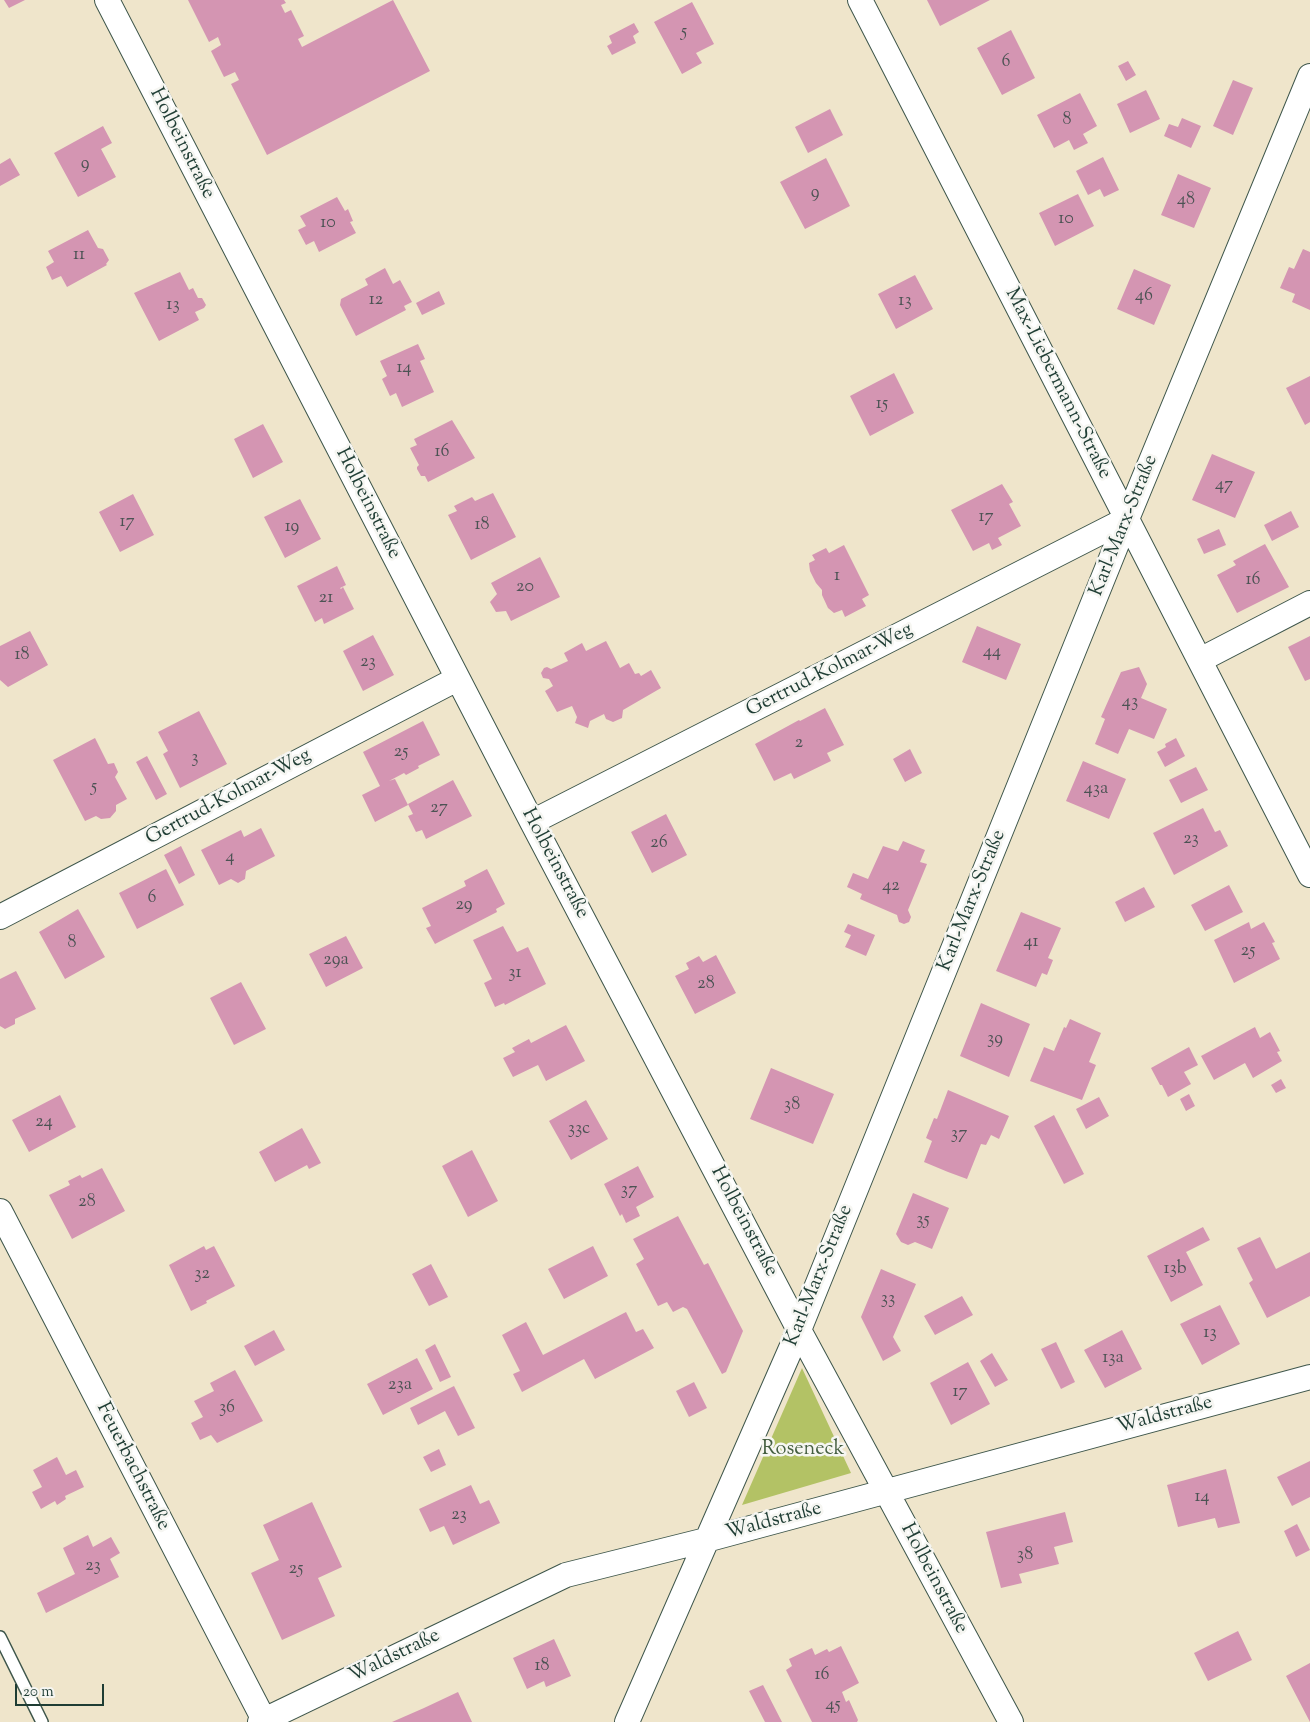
<!DOCTYPE html>
<html>
<head>
<meta charset="utf-8">
<style>
	body { margin:0 }
	#map { position:relative; width:1310px; height:1722px; overflow:hidden; background:#efe5cb; font-family:"Sorts Mill Goudy",serif }
	canvas { display:block }
	.scale { position:absolute; left:15px; top:1684px; width:89px; height:22px; box-sizing:border-box; border:2px solid #1f3d34; border-top:0; padding-left:6px; font-size:15px; line-height:18px; white-space:nowrap; color:#1f3d34; -webkit-text-stroke:4px #f6f6f2; paint-order:stroke }
</style>
</head>
<body>
<div id="map">
<canvas width="1310" height="1722"></canvas>
<div class="scale">20 m</div>
</div>
<script>
const g = document.querySelector('canvas').getContext('2d');
g.lineJoin = 'round';
function fillPath(path, color) {
  g.fillStyle = color;
  g.fill(path, 'evenodd');
}
function shape(rows) {
  const path = new Path2D();
  for (const r of rows) {
    path.moveTo(r[0], r[1]);
    for (let i = 2; i < r.length; i += 2) path.lineTo(r[i], r[i + 1]);
  }
  return path;
}
function trace(path, color, width, dash) {
  g.strokeStyle = color;
  g.lineWidth = width;
  g.lineCap = dash ? 'butt' : 'round';
  g.setLineDash(dash || []);
  g.stroke(path);
}
function write(font, color, halo, rows, align = 'center') {
  g.font = font + ' "Sorts Mill Goudy",serif';
  g.lineWidth = 5;
  g.setLineDash([]);
  g.textBaseline = 'middle';
  g.strokeStyle = halo;
  g.fillStyle = color;
  for (const [text, x, y, turn = 0] of rows) {
    g.save();
    g.translate(x, y);
    g.rotate((+turn || 0) * Math.PI / 180);
    g.textAlign = isNaN(turn) ? turn : align;
    if (halo) g.strokeText(text, 0, 0);
    g.fillText(text, 0, 0);
    g.restore();
  }
}
fillPath(shape([
	[802,1368,851,1473,742,1505]
]), '#b3c265');
fillPath(shape([
	[4,0,25,0,9,8],
	[188,0,284,0,286,3,281,5,285,13,291,10,304,36,298,39,302,47,393,0,430,71,267,155,231,84,239,80,235,72,224,77,211,51,221,45,218,37,209,42],
	[927,0,990,0,940,26],
	[692,2,714,44,696,53,702,63,682,74,654,22],
	[634,23,639,32,633,36,636,43,612,55,607,46,612,43,609,36],
	[1011,30,1035,78,1002,95,977,48],
	[1128,61,1136,75,1126,81,1118,66],
	[1233,80,1253,88,1233,135,1213,126],
	[1146,90,1160,119,1130,133,1117,104],
	[1080,93,1097,126,1083,134,1088,143,1074,150,1069,140,1054,148,1037,115],
	[830,109,843,135,808,153,795,127],
	[1182,118,1201,126,1191,148,1164,136,1169,124,1178,127],
	[103,126,112,143,101,149,116,177,78,197,54,153],
	[1103,157,1119,190,1104,197,1100,189,1088,195,1076,171],
	[10,158,20,175,0,186,0,164],
	[826,158,850,206,805,229,780,182],
	[1178,174,1211,188,1194,228,1161,215],
	[1078,194,1094,226,1055,246,1039,213],
	[337,197,345,211,348,209,353,221,350,222,356,233,319,252,314,241,306,245,298,230,306,226,300,216],
	[88,230,98,248,103,249,109,260,106,264,107,265,67,287,61,276,52,280,46,267,54,262,48,251],
	[1303,249,1310,252,1310,310,1292,302,1295,294,1280,288,1289,267,1294,269],
	[385,268,393,284,400,280,412,302,404,306,406,310,356,336,340,305,341,299,368,285,365,279],
	[1134,269,1171,285,1154,325,1117,309],
	[180,272,189,290,193,288,198,298,202,298,206,305,204,308,195,312,199,320,159,341,134,293],
	[915,275,933,309,896,329,878,294],
	[439,291,445,304,422,315,416,303],
	[418,344,425,359,420,361,434,392,402,407,396,393,390,396,382,379,387,376,380,361],
	[894,373,914,413,870,436,850,396],
	[1310,376,1310,422,1305,425,1286,388],
	[452,420,475,458,428,482,425,476,421,476,417,469,417,467,419,465,410,448,417,445,414,439],
	[263,424,283,462,253,478,234,439],
	[1212,454,1255,472,1235,518,1192,500],
	[1002,484,1013,502,1009,504,1021,526,998,538,1002,545,992,550,989,543,973,551,951,510],
	[493,493,516,537,471,560,448,515,457,511,454,506,472,497,475,501],
	[133,494,154,535,120,552,99,512],
	[300,499,321,539,285,558,264,517],
	[1291,511,1299,527,1272,541,1264,525],
	[1219,529,1226,545,1204,554,1197,539],
	[1265,544,1289,587,1237,613,1217,575,1236,565,1233,561],
	[844,545,869,595,862,599,866,606,845,617,842,610,834,613,828,608,822,595,822,590,816,583,810,571,809,563,815,560,812,555,826,548,829,553],
	[540,557,560,597,511,621,506,611,496,612,490,602,497,594,491,583],
	[337,566,346,585,340,588,341,589,343,587,354,609,324,624,322,618,315,622,297,586],
	[977,626,1021,644,1006,680,962,662],
	[30,631,48,665,8,687,0,680,0,646],
	[373,635,394,675,363,691,343,651],
	[1310,636,1310,679,1305,681,1288,647],
	[606,641,620,668,629,663,635,674,639,673,641,676,651,670,661,688,623,710,622,718,613,722,606,719,604,714,590,721,588,728,575,723,577,717,572,706,557,712,545,691,553,686,549,679,543,678,541,673,544,668,547,667,551,669,568,661,564,653,582,643,586,651],
	[1139,667,1147,684,1141,698,1167,709,1154,739,1129,729,1118,754,1095,744,1105,719,1101,717,1121,672],
	[825,708,844,745,827,753,831,761,794,779,791,773,774,781,755,744,799,720,800,721],
	[199,711,227,764,180,788,163,754,168,751,158,732],
	[423,721,440,755,418,766,419,768,406,775,404,773,389,781,395,779,408,805,375,822,362,795,380,786,363,752],
	[95,738,108,764,114,763,118,772,115,777,127,799,116,805,116,811,110,818,101,819,96,816,85,821,53,760],
	[1176,738,1185,756,1165,767,1157,752,1166,747,1165,744],
	[910,749,922,773,905,782,893,759],
	[147,756,167,794,156,800,136,762],
	[1083,761,1126,779,1109,819,1066,801],
	[1196,767,1208,790,1181,803,1169,780],
	[453,780,472,816,426,839,422,830,416,832,408,816,413,814,408,804],
	[1203,808,1215,832,1220,830,1228,846,1174,875,1153,833],
	[666,814,687,855,652,873,631,832],
	[261,828,275,856,246,871,245,879,238,883,231,879,219,885,201,850,241,830,244,837],
	[903,841,925,850,920,862,927,864,908,910,911,917,909,922,904,924,899,922,897,915,860,899,862,894,847,887,853,873,868,879,883,846,898,851],
	[181,846,195,875,179,884,164,855],
	[166,869,184,905,137,929,119,893],
	[487,869,505,904,496,909,497,912,435,944,426,928,431,926,422,908,466,886,464,881],
	[1229,885,1243,912,1205,931,1191,905],
	[1144,887,1155,907,1125,922,1115,902],
	[78,909,105,957,65,979,39,932],
	[1021,912,1061,928,1048,958,1053,960,1047,975,1042,973,1036,987,996,971],
	[1249,922,1251,929,1264,922,1275,942,1272,943,1280,959,1234,983,1214,940],
	[848,924,875,935,866,956,845,947,851,935,844,932],
	[503,926,517,952,528,947,546,984,505,1005,504,1003,495,1007,484,983,492,979,473,940],
	[346,936,363,968,326,987,309,954],
	[716,955,736,993,695,1014,675,976,689,969,686,963,699,956,703,962],
	[16,971,36,1009,15,1019,15,1024,5,1029,0,1026,0,979],
	[241,982,266,1029,234,1045,210,998],
	[981,1003,1030,1024,1009,1077,960,1056],
	[1070,1019,1101,1033,1089,1062,1096,1065,1082,1100,1030,1081,1044,1047,1054,1051,1064,1027,1066,1028],
	[566,1025,585,1061,546,1081,538,1065,513,1077,503,1058,515,1052,512,1048,529,1039,531,1043],
	[1255,1027,1260,1038,1270,1032,1280,1051,1277,1052,1282,1061,1253,1078,1245,1063,1214,1080,1201,1056],
	[1189,1047,1198,1065,1184,1072,1191,1084,1168,1097,1162,1085,1160,1085,1151,1068],
	[771,1068,834,1094,813,1144,750,1119],
	[1281,1079,1286,1088,1276,1093,1271,1085],
	[948,1090,1009,1116,999,1139,991,1135,986,1145,981,1144,967,1179,948,1172,924,1162,932,1141,926,1138,934,1118,937,1119],
	[1189,1094,1195,1106,1186,1111,1180,1099],
	[60,1095,76,1127,29,1152,12,1120],
	[1099,1097,1109,1116,1086,1129,1076,1109],
	[586,1100,608,1139,571,1160,549,1121],
	[1054,1115,1084,1174,1064,1184,1034,1126],
	[302,1128,321,1163,309,1169,307,1165,275,1182,259,1152],
	[472,1150,498,1201,468,1217,442,1166],
	[638,1166,654,1197,636,1207,640,1216,626,1223,622,1214,620,1216,604,1184],
	[102,1168,125,1211,72,1239,49,1195,70,1185,68,1181,80,1175,82,1178],
	[913,1193,949,1208,932,1249,915,1242,908,1245,901,1242,896,1234],
	[678,1216,704,1265,708,1263,743,1331,726,1372,722,1374,687,1309,683,1307,673,1312,667,1302,658,1306,636,1264,644,1259,633,1239],
	[1203,1227,1210,1240,1186,1252,1203,1285,1171,1302,1147,1256],
	[1260,1237,1276,1269,1310,1252,1310,1296,1267,1318,1249,1283,1253,1280,1237,1248],
	[204,1246,206,1250,214,1246,235,1286,206,1301,207,1303,191,1311,169,1265],
	[593,1246,608,1276,564,1299,548,1269],
	[431,1264,448,1297,429,1306,412,1274],
	[881,1269,916,1284,893,1337,901,1351,883,1361,861,1317],
	[962,1296,973,1315,935,1335,924,1316],
	[1220,1305,1240,1344,1202,1365,1180,1324],
	[626,1312,636,1332,643,1329,654,1348,595,1379,584,1359,522,1392,513,1374,520,1371,502,1335,526,1322,543,1355],
	[274,1330,285,1350,255,1366,244,1346],
	[1122,1330,1142,1369,1105,1388,1084,1350],
	[1056,1342,1075,1382,1061,1389,1041,1349],
	[435,1344,451,1377,440,1382,425,1350],
	[992,1353,1008,1380,995,1387,980,1361],
	[417,1358,433,1389,383,1415,367,1384],
	[968,1362,990,1404,951,1425,930,1383],
	[235,1370,263,1421,217,1443,211,1435,200,1440,191,1423,203,1417,194,1401,214,1391,210,1383],
	[694,1382,707,1408,689,1417,676,1391],
	[454,1386,475,1428,458,1436,445,1411,418,1425,410,1408],
	[439,1449,446,1465,431,1472,423,1457],
	[57,1457,66,1475,76,1470,84,1487,65,1496,66,1499,57,1505,55,1501,41,1509,32,1492,42,1487,33,1470],
	[1310,1461,1310,1497,1292,1506,1277,1477],
	[1226,1469,1240,1523,1218,1528,1215,1518,1178,1527,1167,1485],
	[471,1485,480,1504,489,1500,500,1523,453,1545,444,1526,430,1532,419,1509],
	[312,1502,342,1567,318,1578,335,1616,282,1640,251,1573,279,1560,263,1525],
	[1065,1512,1073,1542,1054,1547,1059,1564,1019,1574,1022,1583,1001,1588,986,1532],
	[1297,1524,1310,1550,1296,1557,1284,1531],
	[88,1535,93,1547,111,1537,120,1553,110,1559,119,1577,46,1613,37,1593,75,1574,63,1548],
	[1238,1631,1252,1660,1208,1681,1194,1653],
	[554,1639,571,1676,546,1687,544,1681,527,1689,513,1658],
	[841,1646,859,1683,842,1692,846,1702,849,1700,858,1720,857,1722,812,1722,786,1670,792,1666,789,1659,812,1648,815,1655,827,1649,829,1652],
	[1310,1663,1310,1722,1286,1676],
	[763,1685,782,1722,765,1722,749,1691],
	[458,1692,472,1722,392,1722,424,1708]
]), '#d495b2');
const lane = shape([
	[0,1637,42,1722]
]);
const street = shape([
	[107,0,532,822,799,1330,1011,1722],
	[860,0,1310,875],
	[1200,660,1310,603],
	[532,822,1127,519],
	[0,917,457,679],
	[0,1211,265,1722],
	[260,1722,566,1575,706,1540,1310,1377],
	[627,1722,799,1330,1127,519,1310,76]
]);
trace(lane, '#3e564b', 14);
trace(street, '#3e564b', 26);
trace(lane, '#fff', 11);
trace(street, '#fff', 24);
write('18px', '#4c5354', null, [
	["5",684,33],
	["6",1006,63],
	["8",1067,121],
	["9",85,165],
	["9",815,194],
	["48",1186,201],
	["10",1066,220],
	["10",328,224],
	["11",79,256],
	["46",1144,297],
	["12",376,301],
	["13",905,302],
	["13",173,306],
	["14",404,369],
	["15",882,405],
	["16",442,453],
	["47",1224,486],
	["17",986,518],
	["17",127,523],
	["18",482,526],
	["19",292,528],
	["1",837,577],
	["16",1253,581],
	["20",525,588],
	["21",326,599],
	["44",992,653],
	["18",22,656],
	["23",368,663],
	["43",1130,703],
	["2",799,744],
	["25",401,753],
	["3",195,759],
	["5",94,788],
	["43a",1096,790],
	["27",439,809],
	["23",1191,840],
	["26",659,844],
	["4",230,858],
	["42",891,887],
	["6",152,899],
	["29",464,906],
	["41",1031,943],
	["8",72,944],
	["25",1248,952],
	["29a",336,961],
	["31",515,974],
	["28",706,985],
	["39",995,1040],
	["38",792,1106],
	["24",44,1123],
	["33c",579,1130],
	["37",959,1135],
	["37",629,1191],
	["28",87,1203],
	["35",923,1221],
	["13b",1175,1270],
	["32",202,1275],
	["33",888,1300],
	["13",1210,1334],
	["13a",1113,1359],
	["23a",400,1386],
	["17",960,1393],
	["36",227,1409],
	["14",1202,1498],
	["23",459,1516],
	["38",1025,1556],
	["23",93,1567],
	["25",296,1570],
	["18",542,1667],
	["16",822,1676],
	["45",833,1706]
]);
write('20px', '#1f3d34', '#f6f6f2', [
	["Holbeinstraße",181,144,63],
	["Max-Liebermann-Straße",1057,384,63],
	["Holbeinstraße",367,504,63],
	["Karl-Marx-Straße",1125,526,-68],
	["Gertrud-Kolmar-Weg",830,671,-27],
	["Gertrud-Kolmar-Weg",229,798,-28],
	["Holbeinstraße",554,864,62],
	["Karl-Marx-Straße",973,901,-68],
	["Holbeinstraße",743,1222,62],
	["Karl-Marx-Straße",820,1276,-68],
	["Waldstraße",1165,1416,-15],
	["Feuerbachstraße",132,1467,63],
	["Waldstraße",774,1522,-15],
	["Holbeinstraße",933,1579,62],
	["Waldstraße",395,1657,-26]
]);
write('20px', '#445e40', '#f6f6f2', [
	["Roseneck",803,1451]
]);
</script>
</body>
</html>
